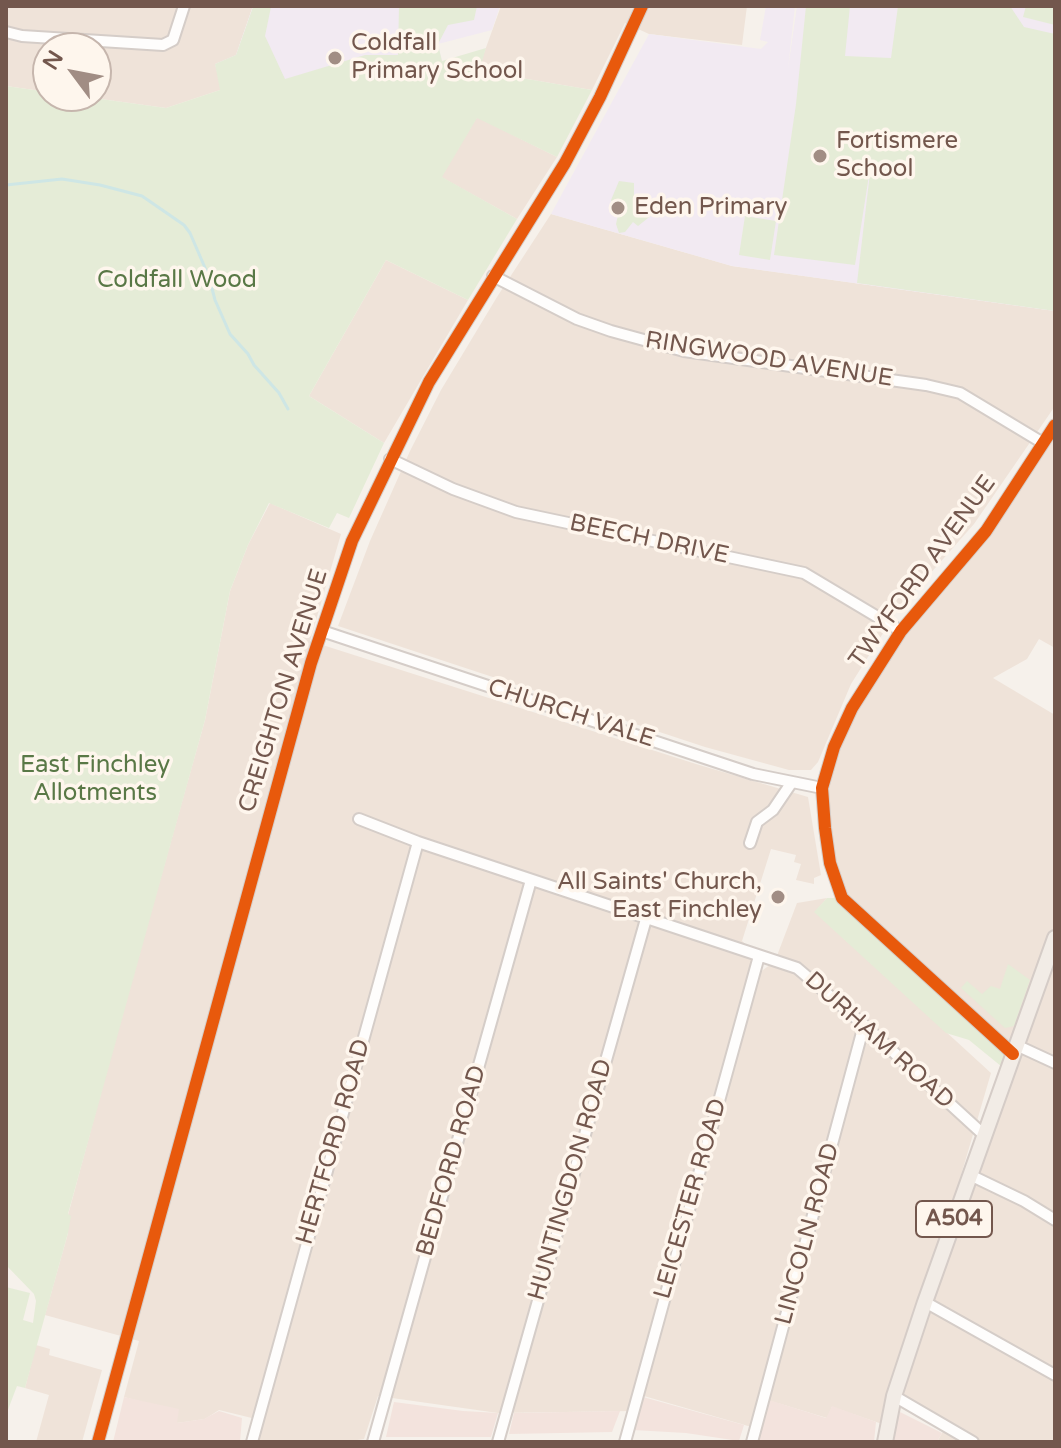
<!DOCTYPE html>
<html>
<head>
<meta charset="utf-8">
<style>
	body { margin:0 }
	#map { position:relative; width:1061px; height:1448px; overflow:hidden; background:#f6f1eb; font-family:"Varela Round",sans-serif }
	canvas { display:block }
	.frame { position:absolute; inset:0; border:8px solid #73574d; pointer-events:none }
	.north { position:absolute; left:32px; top:32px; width:80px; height:80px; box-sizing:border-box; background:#fef6ed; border:2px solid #c6b6ad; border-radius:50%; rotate:302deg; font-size:22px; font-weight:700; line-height:32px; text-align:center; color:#73574d }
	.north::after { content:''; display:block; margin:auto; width:28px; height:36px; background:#a18d84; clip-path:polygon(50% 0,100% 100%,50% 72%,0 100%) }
</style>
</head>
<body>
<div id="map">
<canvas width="1061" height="1448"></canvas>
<div class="frame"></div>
<div class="north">N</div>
</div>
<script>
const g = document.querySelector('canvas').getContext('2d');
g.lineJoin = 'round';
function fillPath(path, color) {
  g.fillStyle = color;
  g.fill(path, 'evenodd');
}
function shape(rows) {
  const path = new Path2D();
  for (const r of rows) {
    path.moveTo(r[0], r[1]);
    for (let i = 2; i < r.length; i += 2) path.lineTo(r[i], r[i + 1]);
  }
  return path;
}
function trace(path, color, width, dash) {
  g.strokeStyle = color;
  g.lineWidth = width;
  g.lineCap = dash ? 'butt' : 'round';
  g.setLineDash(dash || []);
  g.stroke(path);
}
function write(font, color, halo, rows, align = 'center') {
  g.font = font + ' "Varela Round",sans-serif';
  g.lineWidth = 7;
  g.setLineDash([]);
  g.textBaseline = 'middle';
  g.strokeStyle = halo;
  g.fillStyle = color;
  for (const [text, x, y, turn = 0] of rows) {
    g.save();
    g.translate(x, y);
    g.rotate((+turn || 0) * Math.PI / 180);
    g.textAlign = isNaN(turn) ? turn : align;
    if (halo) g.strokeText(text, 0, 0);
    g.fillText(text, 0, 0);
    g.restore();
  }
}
fillPath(shape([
	[6,6,253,6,236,55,220,90,166,108,79,96,96,96,96,48,48,48,48,92,6,86],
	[501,6,747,6,742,45,649,34,625,23,592,90,521,78,479,67],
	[477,117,557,157,517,219,441,177],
	[551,214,732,266,1055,311,1055,406,974,524,898,610,878,641,851,684,818,762,811,770,789,770,705,747,338,626,370,541,410,451,441,390,497,297],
	[386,260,468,300,384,443,309,396],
	[1055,425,1055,648,1039,639,1027,659,993,678,1055,715,1055,1442,937,1442,946,1426,896,1398,888,1426,832,1407,827,1418,764,1399,755,1428,637,1394,632,1411,498,1413,378,1396,364,1439,345,1442,252,1442,256,1419,219,1410,205,1419,177,1423,150,1404,124,1397,139,1341,45,1315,68,1233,68,1215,114,1044,205,720,230,591,248,545,270,503,341,534,310,641,696,764,808,797,821,875,814,878,814,884,796,880,801,864,794,862,796,855,771,849,742,941,759,956,759,973,775,961,797,903,827,898,815,912,991,1073,925,1298,1013,1054,838,890,822,788,834,747,901,631,986,531],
	[36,1345,50,1349,49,1355,102,1370,82,1442,36,1442,49,1395,25,1388]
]), '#efe3d9');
fillPath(shape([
	[124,1397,179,1409,177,1423,204,1419,219,1411,242,1418,240,1442,113,1442],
	[643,1397,744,1425,739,1441,686,1433,633,1430],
	[769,1400,826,1418,832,1406,876,1422,874,1442,756,1442],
	[394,1402,463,1411,498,1413,491,1437,386,1437],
	[620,1411,612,1432,509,1434,514,1413],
	[900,1412,942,1433,937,1442,893,1442,895,1422]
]), '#f3e3dd');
fillPath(shape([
	[253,6,500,6,492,30,438,44,442,61,228,114,215,64,236,55],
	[766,6,795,6,788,69,797,6,1055,6,1055,311,732,266,551,214,649,34,761,49,768,42,760,40]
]), '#f2eaf2');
fillPath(shape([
	[399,6,477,6,474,20,448,25,438,44,442,61,486,48,480,68,521,78,592,90,557,157,477,118,442,177,517,219,468,300,386,260,309,396,384,443,349,518,337,513,329,528,269,503,248,545,230,591,205,720,68,1214,71,1216,68,1233,25,1388,17,1386,6,1415,6,1287,30,1293,23,1320,33,1323,36,1301,34,1294,6,1265,6,86,48,92,48,96,79,96,166,108,220,90,215,64,236,55,253,7,271,7,265,36,285,79,365,55,398,55],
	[806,6,850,6,845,56,891,58,898,6,1010,6,1024,27,1055,34,1055,311,857,283,872,156,855,265,774,255,796,104],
	[1026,6,1055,6,1055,25,1023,17],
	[619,181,634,183,634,195,639,203,657,207,653,214,638,226,633,222,625,232,619,233,616,224,619,211,616,204,613,205,611,200],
	[745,216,776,221,770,260,739,255],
	[827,898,842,898,1013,1054,1007,1071,969,1040,946,1033,814,912],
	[1008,964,1030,980,1014,1026,1005,1028,961,988,967,981,982,994,991,986,1000,989]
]), '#e5ecd7');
trace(shape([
	[6,185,62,179,100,185,142,196,184,225,190,233,209,277,215,300,230,334,248,354,254,365,279,393,288,409]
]), '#cee6e5', 3);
const minor = shape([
	[6,32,22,36,163,45,173,40,184,6],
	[493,276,577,319,611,331,684,351,926,385,960,393,1043,443],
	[390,459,453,489,516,512,804,573,901,631],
	[322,631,753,774,822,788],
	[359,819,418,842,797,968,864,1025,984,1135],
	[750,843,757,822,773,810,792,782],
	[1016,1045,1055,1063],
	[1013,1054,842,898,830,863,825,828,822,788,834,747,852,708,901,631,986,531,1055,425],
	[970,1175,1024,1201,1055,1220],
	[925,1302,1055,1375],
	[894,1396,973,1442],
	[98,1442,311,663,352,541,429,382,565,163,600,97,642,6],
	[252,1442,418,842],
	[373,1442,531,880],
	[498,1442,646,919],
	[625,1442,759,956],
	[752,1442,864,1025]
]);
const major = shape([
	[885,1442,894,1396,925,1302,1055,938]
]);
trace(minor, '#d5cdc8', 14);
trace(major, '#d5ccc7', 18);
trace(minor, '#fefdfc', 10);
trace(major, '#f2ece6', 14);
trace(shape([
	[1013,1054,842,898,830,863,825,828,822,788,834,747,852,708,901,631,986,531,1055,425],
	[98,1442,311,663,352,541,429,382,565,163,600,97,642,6]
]), '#e8590c', 12);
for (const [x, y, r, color] of [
	[335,58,8,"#a18d84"],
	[820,156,8,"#a18d84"],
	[618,208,8,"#a18d84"],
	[778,897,8,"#a18d84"]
]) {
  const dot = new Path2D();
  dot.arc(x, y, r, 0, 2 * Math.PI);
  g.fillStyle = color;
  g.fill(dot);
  trace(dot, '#fef6ed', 3);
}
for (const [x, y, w] of [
	[954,1219,76]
]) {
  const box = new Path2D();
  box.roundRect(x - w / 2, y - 18, w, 36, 6);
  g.fillStyle = '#fef6ed';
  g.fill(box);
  trace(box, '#73574d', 2);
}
write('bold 22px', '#73574d', null, [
	["A504",954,1219]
]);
write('24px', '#73574d', '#fef6ed', [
	["Coldfall",351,44],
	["Primary School",351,72],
	["Fortismere",836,142],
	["School",836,170],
	["Eden Primary",634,208],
	["All Saints' Church,",762,883,"right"],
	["East Finchley",762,911,"right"]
], 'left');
write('24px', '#597846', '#fef6ed', [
	["Coldfall Wood",177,281],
	["East Finchley",95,766],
	["Allotments",95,794]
]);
write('24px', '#73574d', '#fef6ed', [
	["RINGWOOD AVENUE",769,360,9],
	["BEECH DRIVE",649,540,12],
	["TWYFORD AVENUE",923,572,-54],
	["CREIGHTON AVENUE",284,691,-73],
	["CHURCH VALE",571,714,18],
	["DURHAM ROAD",879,1041,42],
	["HERTFORD ROAD",334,1142,-74],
	["BEDFORD ROAD",452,1161,-74],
	["HUNTINGDON ROAD",571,1180,-74],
	["LEICESTER ROAD",691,1199,-74],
	["LINCOLN ROAD",808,1234,-75]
]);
</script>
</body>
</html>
